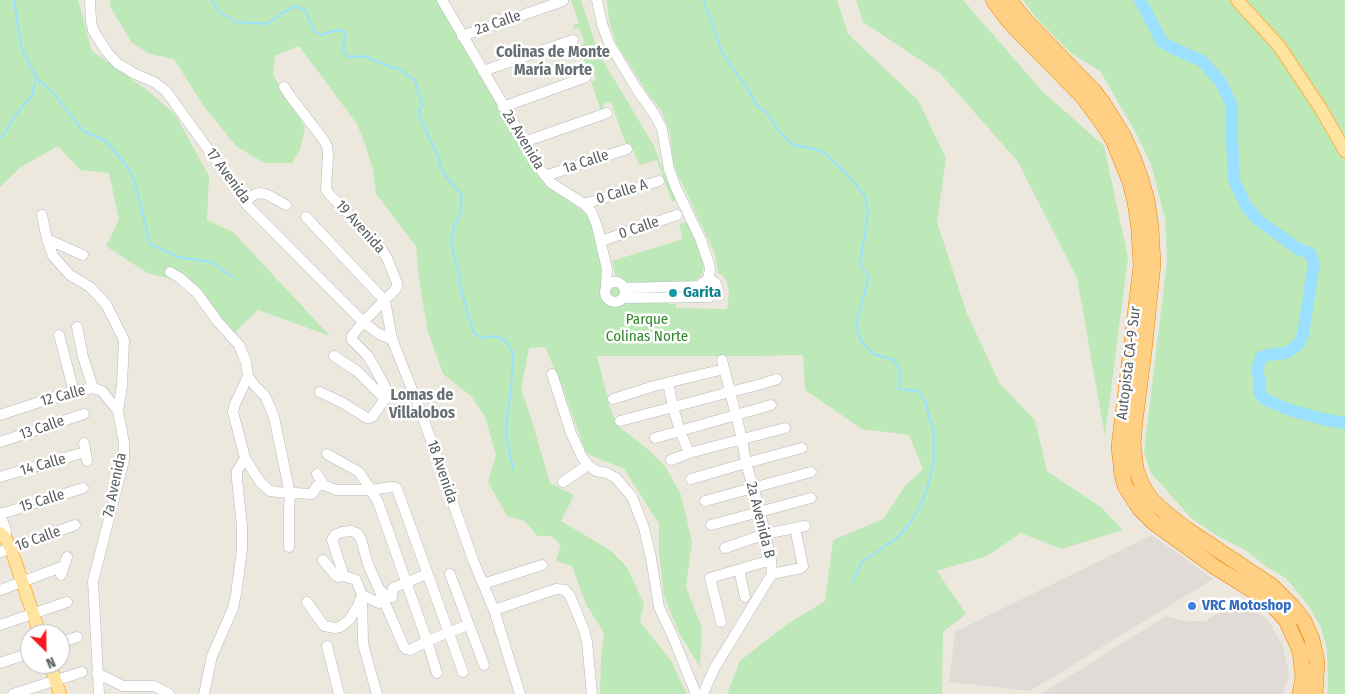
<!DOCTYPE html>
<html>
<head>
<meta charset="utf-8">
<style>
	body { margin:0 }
	#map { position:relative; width:1345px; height:694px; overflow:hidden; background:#ede8de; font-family:"Fira Sans Condensed",sans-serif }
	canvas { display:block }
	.north { position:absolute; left:20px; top:624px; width:50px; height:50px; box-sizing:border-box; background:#fff; border:1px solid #bcbec0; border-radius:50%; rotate:157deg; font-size:14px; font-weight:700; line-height:20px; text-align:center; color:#575d61 }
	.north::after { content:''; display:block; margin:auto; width:18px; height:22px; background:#fb1621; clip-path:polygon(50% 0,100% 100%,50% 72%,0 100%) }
</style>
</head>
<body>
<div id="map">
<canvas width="1345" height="694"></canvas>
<div class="north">N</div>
</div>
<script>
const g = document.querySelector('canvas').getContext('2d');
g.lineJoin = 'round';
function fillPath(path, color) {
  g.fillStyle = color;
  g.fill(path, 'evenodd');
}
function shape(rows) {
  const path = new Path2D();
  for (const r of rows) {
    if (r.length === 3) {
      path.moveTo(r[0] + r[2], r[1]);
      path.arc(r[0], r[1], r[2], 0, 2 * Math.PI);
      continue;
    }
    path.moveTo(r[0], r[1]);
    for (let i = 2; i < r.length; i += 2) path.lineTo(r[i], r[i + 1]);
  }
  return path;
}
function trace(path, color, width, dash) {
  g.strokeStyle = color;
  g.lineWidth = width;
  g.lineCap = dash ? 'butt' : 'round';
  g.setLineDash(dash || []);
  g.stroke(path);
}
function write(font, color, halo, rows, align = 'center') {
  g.font = font + ' "Fira Sans Condensed",sans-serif';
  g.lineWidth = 5;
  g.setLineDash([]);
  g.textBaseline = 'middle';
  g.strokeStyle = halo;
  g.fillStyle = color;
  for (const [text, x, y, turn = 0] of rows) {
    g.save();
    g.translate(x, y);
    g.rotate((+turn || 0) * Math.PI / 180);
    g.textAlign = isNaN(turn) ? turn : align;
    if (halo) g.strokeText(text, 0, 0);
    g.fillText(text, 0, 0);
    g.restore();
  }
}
fillPath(shape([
	[1152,535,1213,579,1030,691,949,682,955,632],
	[1242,601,1268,620,1283,646,1289,674,1283,694,1041,694,1166,616,1186,621,1205,621,1226,608]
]), '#e0dbd6');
fillPath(shape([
	[0,0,78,0,92,51,148,91,175,114,209,176,207,220,233,232,330,336,258,310,233,334,187,283,147,273,106,246,119,219,109,173,80,170,58,146,21,167,0,187],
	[110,0,437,0,539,175,548,187,583,211,590,219,606,281,600,289,601,298,604,302,607,305,615,306,624,302,668,301,668,304,676,304,676,308,727,309,729,294,727,282,723,276,718,273,715,254,677,173,673,162,670,132,661,110,648,94,616,43,609,21,607,0,837,0,848,34,918,100,946,158,937,222,967,314,1000,384,1035,420,1047,471,1101,507,1123,530,1061,549,1021,533,987,556,937,571,966,614,943,632,942,694,727,694,740,661,786,625,825,601,833,540,883,519,905,486,923,469,909,435,862,429,805,390,803,355,755,356,597,356,609,404,617,425,646,448,665,466,681,495,692,542,686,587,702,628,700,667,679,633,664,596,659,550,659,524,624,469,586,453,564,391,545,347,529,348,521,389,531,418,550,483,574,495,561,521,610,550,627,567,644,604,640,622,670,659,687,694,600,694,601,658,604,633,586,604,572,566,556,561,561,545,551,536,537,536,525,521,507,516,488,482,496,455,485,417,472,397,443,374,428,332,420,286,416,246,376,194,373,170,365,144,357,124,299,46,275,56,273,75,305,127,300,150,292,163,264,163,236,146,203,105,174,59,150,54,131,42,110,6],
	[571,0,581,0,599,54,654,146,664,173,676,200,672,202,657,160,639,165,631,144,626,145,611,102,603,104,605,110,601,111,591,82,596,80,591,64,586,66,579,45,585,43,579,28,574,29,573,25,579,23],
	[856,0,963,0,1043,92,1104,146,1128,258,1105,436,1077,278,1018,162,940,73,863,22],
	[1023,0,1345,0,1345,694,1327,694,1328,686,1327,649,1321,627,1308,605,1286,578,1267,567,1245,550,1216,535,1191,518,1151,473,1144,452,1167,261,1165,219,1151,164,1136,133,1100,71,1071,53,1036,18],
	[686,222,700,249,703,261,703,273,698,279,690,282,625,282,621,278,616,277,612,261,683,239,679,224],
	[614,292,6]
]), '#bde8b7');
trace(shape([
	[14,0,21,46,36,78,51,90,83,131,106,141,130,170,137,190,150,244,178,257,211,262,234,278],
	[211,0,221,13,237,22,267,24,282,13,296,6,305,10,314,31,321,35,337,30,346,32,343,50,349,57,364,56,388,66,401,70,415,81,423,106,419,109,420,118,437,154,443,173,462,195,460,214,454,226,451,244,460,276,459,282,473,332,481,338,496,336,506,341,513,353,511,391,507,414,506,435,513,469],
	[703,0,712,23,722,53,746,86,757,106,767,113,779,131,793,145,815,149,824,153,845,172,865,196,868,213,860,264,869,277,856,324,861,341,873,354,894,360,900,372,899,389,918,391,926,403,929,418,934,430,934,461,928,485,922,502,911,522,897,538,862,562,852,582],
	[0,138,4,134,17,113,32,96,36,78]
]), '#9ce0ff', 2);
trace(shape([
	[1140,0,1162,42,1173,48,1202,61,1220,81,1232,106,1232,141,1234,180,1246,206,1258,220,1298,249,1310,253,1314,263,1303,334,1298,345,1286,353,1268,355,1261,357,1257,370,1260,381,1259,393,1266,400,1293,411,1327,420,1345,423]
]), '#9ce0ff', 12);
const minor = shape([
	[90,0,91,21,93,30,107,52,117,63,135,74,154,82,166,91,215,159,235,185,246,204,363,322,379,334,392,339],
	[442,0,543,173,551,183,584,204,591,211,597,226,607,269,606,286],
	[597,0,602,24,609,43,636,88,655,115,662,129,669,169,676,188,700,238,709,264,710,270,708,279],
	[462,36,563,1],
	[483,71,573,40],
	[284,87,290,96,323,139,327,146,328,155,326,189,329,194,378,244,387,258,397,283,397,287,394,291,363,322,352,336,352,340,368,356,381,379,385,387,385,399,377,410,372,417,367,418,343,403,320,392],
	[503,107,586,77],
	[524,142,607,113],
	[545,176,627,149],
	[246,204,250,197,256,194,261,193,268,195,286,205],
	[584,204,659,181],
	[42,215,47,239,53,256,70,275,90,287,106,304,124,340,122,385,118,411,124,443,124,460,93,581,99,694],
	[306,217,385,301,392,339,422,415,473,560,494,610,520,694],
	[47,239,83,255],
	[601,241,677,215],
	[170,272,180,278,197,293,218,322,239,345,246,362,248,376,255,386,265,396,269,405,274,417,290,494,289,509,289,547],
	[709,288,8],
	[615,292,10],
	[624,288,701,286],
	[623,298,710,297],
	[77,327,83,357,93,388],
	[59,335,74,392],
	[334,356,357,371,385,399],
	[552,374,571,433,582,457,588,465,596,471,607,473,616,478,632,497,644,528,651,558,659,607,673,637,696,694],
	[248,376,235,404,233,412,245,458,255,474,261,483,270,491,277,492,312,494,317,486,324,485],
	[668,383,673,407,680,431,689,453],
	[613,399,654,386,724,369],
	[0,415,67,393,93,388,102,391,118,411],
	[620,421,730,392,758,385,777,379],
	[655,438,771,405],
	[0,442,84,414],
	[84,443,87,461],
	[327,454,359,472,371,490,378,502,427,641,437,673],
	[671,460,689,453,785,428],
	[317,474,324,485,336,490,371,490,392,487,394,487,397,489,463,672],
	[0,477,85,452],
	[691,479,746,463,802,448],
	[563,482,588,465],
	[705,501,811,472],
	[0,513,6,531,6,539],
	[1,514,83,488],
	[711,525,811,498],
	[725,548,765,534,805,526],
	[0,552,75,525],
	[323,560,336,576,338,577,344,576,356,580,362,595,363,644,377,694],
	[739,570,745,597],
	[450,574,484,665],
	[772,574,801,568,803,566,795,528],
	[61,575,67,557],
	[344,576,332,540,335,535,342,532,351,531,357,533,361,539,368,564,404,647,406,649,410,650,427,641,468,625],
	[483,584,542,565],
	[0,590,64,566],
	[307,602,324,626,335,628,340,627,349,620,358,606,362,595,379,603,382,599,380,590,388,597,392,597,393,588,427,574],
	[494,610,556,589,565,590,570,596,584,630,587,642,592,694],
	[721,622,710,578,771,560],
	[0,625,67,602],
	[60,643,77,637],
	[327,646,339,694],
	[0,663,24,655],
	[97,673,123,686,154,686,169,694],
	[13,694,82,672],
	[204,694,212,656,233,608,236,594,242,550,242,525,237,480,237,471,245,458],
	[703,694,714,669,772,574,771,560,760,511,746,463,742,439,722,360]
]);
const major = shape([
	[1237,0,1279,46,1321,109,1345,151],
	[0,533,6,539,11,549,40,634],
	[50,664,60,694]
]);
const highway = shape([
	[993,0,1007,19,1016,29,1083,97,1103,124,1113,140,1130,182,1135,202,1139,229,1141,266,1119,447,1122,474,1125,486,1139,508,1154,523,1215,567,1260,595,1275,608,1286,620,1300,651,1303,677,1300,694],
	[1009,0,1026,21,1093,90,1103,103,1123,135,1133,157,1141,179,1147,200,1151,227,1153,264,1144,352,1135,421,1133,443,1136,469,1142,485,1151,499,1166,513,1185,528,1272,586,1293,607,1304,621,1312,639,1317,662,1315,694]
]);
trace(minor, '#b4b9bd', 11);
trace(major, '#ffb445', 14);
trace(highway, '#eb8400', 16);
trace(minor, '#fff', 10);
trace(major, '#ffe4a1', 12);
trace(highway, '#ffd083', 15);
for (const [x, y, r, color] of [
	[673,293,5,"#0f9aa8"],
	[1192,606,5,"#3f7fe0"]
]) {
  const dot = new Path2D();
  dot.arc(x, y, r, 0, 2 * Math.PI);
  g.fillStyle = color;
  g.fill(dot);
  trace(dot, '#fff', 2);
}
write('15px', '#575d61', '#fff', [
	["2a Calle",498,23,-19],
	["2a Avenida",523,140,59],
	["1a Calle",586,162,-18],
	["17 Avenida",228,176,54],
	["0 Calle A",622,192,-17],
	["19 Avenida",360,227,48],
	["0 Calle",639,228,-19],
	["Autopista CA-9 Sur",1129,363,-83],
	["12 Calle",63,396,-15],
	["13 Calle",42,428,-19],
	["14 Calle",43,465,-16],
	["18 Avenida",442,472,71],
	["7a Avenida",115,485,-78],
	["15 Calle",42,501,-17],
	["2a Avenida B",760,520,76],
	["16 Calle",38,539,-20]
]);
write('bold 15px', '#0d838f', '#fff', [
	["Garita",683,293]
], 'left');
write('15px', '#32852c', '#fff', [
	["Parque",647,320],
	["Colinas Norte",647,337]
]);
write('bold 15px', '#366cbe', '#fff', [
	["VRC Motoshop",1202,606]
], 'left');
write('bold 16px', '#686f73', '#fff', [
	["Colinas de Monte",553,53],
	["María Norte",553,71],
	["Lomas de",422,396],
	["Villalobos",422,414]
]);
</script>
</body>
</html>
